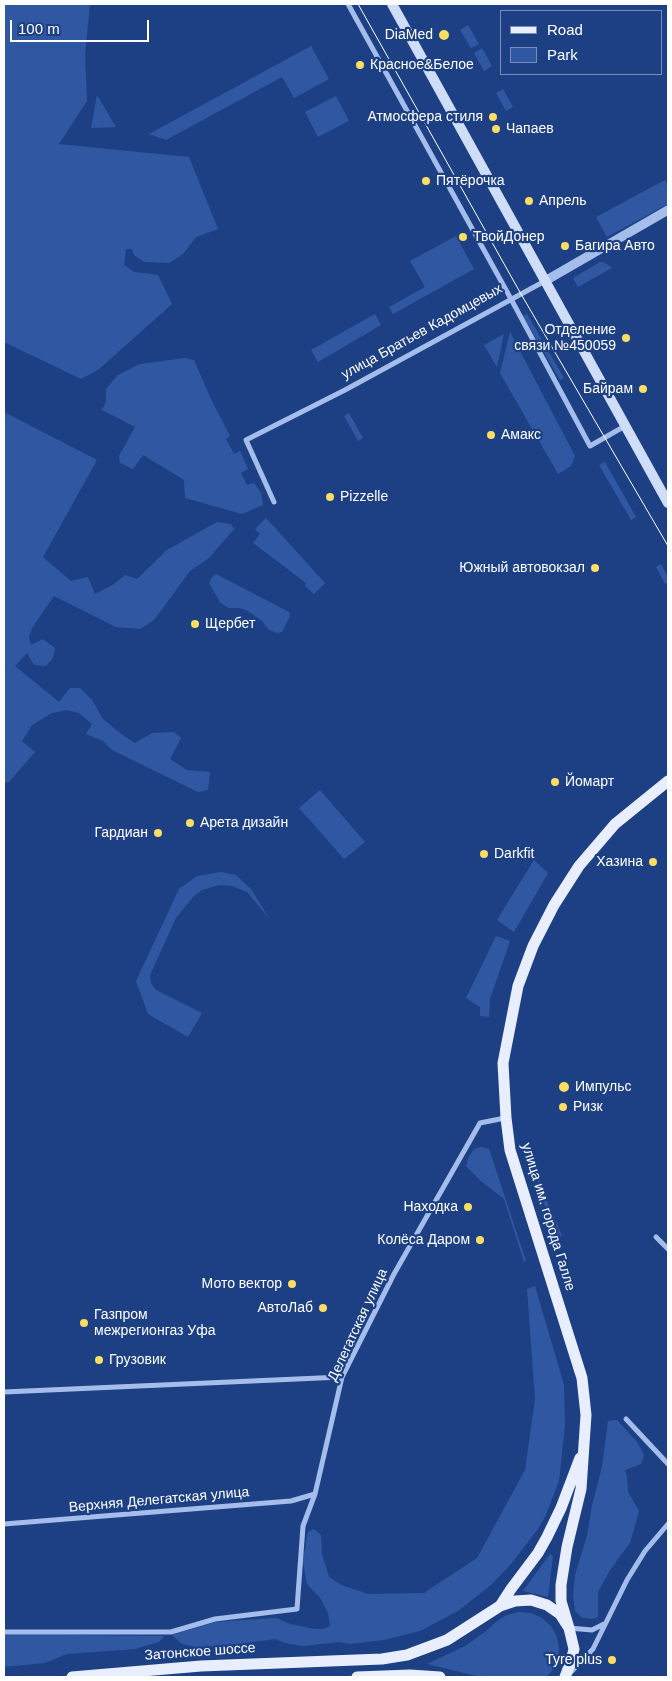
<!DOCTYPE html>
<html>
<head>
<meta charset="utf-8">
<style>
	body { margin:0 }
	#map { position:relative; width:672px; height:1681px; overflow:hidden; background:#1d4085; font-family:Arial,sans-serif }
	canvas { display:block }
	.frame { position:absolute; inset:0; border:5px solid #fff; pointer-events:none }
	.legend { position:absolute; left:500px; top:10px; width:162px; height:65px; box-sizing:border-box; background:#1d4085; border:1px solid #778cb6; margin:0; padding:6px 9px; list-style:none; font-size:15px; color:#fff }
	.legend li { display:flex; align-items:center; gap:10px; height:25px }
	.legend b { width:25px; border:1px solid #778cb6 }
	.scale { position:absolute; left:10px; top:20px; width:139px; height:22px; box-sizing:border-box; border:2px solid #fff; border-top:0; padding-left:6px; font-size:15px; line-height:18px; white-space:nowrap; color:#fff; -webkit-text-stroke:4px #1d4085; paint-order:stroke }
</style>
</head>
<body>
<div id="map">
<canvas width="672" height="1681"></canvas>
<div class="frame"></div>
<ul class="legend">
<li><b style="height:6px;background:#e8eefe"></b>Road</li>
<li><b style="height:14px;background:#3058a2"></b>Park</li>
</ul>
<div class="scale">100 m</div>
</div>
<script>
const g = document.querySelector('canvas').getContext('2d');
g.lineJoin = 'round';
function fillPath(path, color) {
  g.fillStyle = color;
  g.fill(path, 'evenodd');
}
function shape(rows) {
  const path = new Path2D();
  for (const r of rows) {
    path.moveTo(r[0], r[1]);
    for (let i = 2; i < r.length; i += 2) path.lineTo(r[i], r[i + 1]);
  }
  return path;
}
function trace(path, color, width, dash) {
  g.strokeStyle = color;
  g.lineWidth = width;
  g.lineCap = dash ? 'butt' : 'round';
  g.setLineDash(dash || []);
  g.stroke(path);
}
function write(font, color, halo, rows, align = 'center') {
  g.font = font + ' Arial,sans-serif';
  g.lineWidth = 4.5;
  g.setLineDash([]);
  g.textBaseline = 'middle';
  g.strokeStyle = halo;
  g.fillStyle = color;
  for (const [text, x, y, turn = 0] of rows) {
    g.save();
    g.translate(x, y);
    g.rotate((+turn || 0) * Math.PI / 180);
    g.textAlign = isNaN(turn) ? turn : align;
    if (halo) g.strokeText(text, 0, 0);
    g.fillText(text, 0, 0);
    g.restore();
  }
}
fillPath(shape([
	[4,4,90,4,85,55,87,101,59,144,189,157,218,229,196,237,183,254,169,263,144,262,134,255,132,249,126,249,124,265,134,272,158,275,172,304,98,370,81,379,4,342],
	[468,25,479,44,471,48,460,30],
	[311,46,329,79,294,98,282,77,166,140,149,134],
	[482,48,492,66,484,71,474,53],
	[503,89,513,107,506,111,496,93],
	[97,95,116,127,91,128],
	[336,96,349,121,318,137,305,112],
	[665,180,668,186,668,204,607,237,596,217],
	[456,236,474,269,393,314,389,307,425,287,410,261],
	[600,262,605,263,612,268,578,287,573,278],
	[375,314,381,325,318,362,311,350],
	[527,314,564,378,560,380,523,316],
	[510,332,575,456,571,466,558,474,500,373],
	[504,334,497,367,484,345],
	[185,358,194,360,210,397,230,436,226,439,234,454,240,451,248,469,241,473,247,485,254,483,261,493,263,505,242,514,185,498,184,480,143,455,133,469,120,463,119,456,135,427,102,410,106,402,106,389,118,375,140,364],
	[4,412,97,460,43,557,71,581,88,577,95,594,114,584,125,575,137,579,167,550,217,522,231,524,234,529,209,558,190,571,154,620,140,629,116,627,54,596,32,628,29,637,31,645,43,639,55,648,53,658,46,666,34,665,27,653,15,666,59,702,70,688,80,688,92,700,103,719,120,733,135,743,152,733,174,732,181,738,170,759,187,770,210,772,208,790,198,792,112,750,103,741,86,734,92,724,79,713,67,710,52,713,32,725,22,741,35,752,8,783,4,782],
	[349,413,363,438,358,441,344,416],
	[605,462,636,517,631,520,599,465],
	[266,518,325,583,314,594,305,586,306,583,253,543,260,534,255,529],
	[661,564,668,577,668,582,665,584,656,567],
	[216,574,289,612,290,616,282,632,277,633,269,630,261,620,248,611,240,608,228,608,220,602,209,583,212,577],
	[320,790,365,842,344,859,299,808],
	[534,860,548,873,514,932,497,920],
	[221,872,236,875,251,889,269,918,247,892,232,886,219,885,202,890,193,897,176,918,150,975,151,983,156,990,202,1013,188,1037,148,1014,136,981,179,889,197,876],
	[496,936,510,941,490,999,489,1017,480,1016,480,1007,466,998],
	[481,1147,489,1149,526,1261,524,1262,504,1199,481,1181,466,1166,469,1156,474,1149],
	[533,1156,534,1156,541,1187,562,1236,556,1239,539,1188],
	[535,1286,564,1385,565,1425,559,1481,545,1517,538,1529,511,1564,491,1585,458,1611,420,1631,384,1640,349,1644,339,1642,303,1646,285,1643,275,1639,223,1646,195,1647,182,1644,172,1635,216,1622,276,1618,290,1624,315,1629,323,1629,330,1626,328,1613,321,1599,307,1584,303,1562,308,1532,314,1529,321,1535,322,1554,329,1577,341,1585,368,1594,424,1593,477,1558,525,1470,535,1399,527,1289],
	[617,1420,637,1442,644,1455,641,1464,625,1470,627,1477,628,1492,639,1511,630,1543,610,1570,598,1592,598,1617,592,1619,583,1618,575,1611,573,1596,575,1575,587,1536,592,1505,602,1467,608,1421],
	[550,1554,553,1556,548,1597,523,1591],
	[519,1612,531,1613,542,1618,551,1626,557,1637,559,1649,557,1661,551,1672,546,1677,481,1677,427,1664,465,1646,485,1632,497,1621,507,1615],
	[4,1635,60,1635,164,1636,159,1642,135,1649,67,1654,45,1663,4,1667]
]), '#3058a2');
trace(shape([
	[348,4,511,299,590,446,625,426],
	[274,502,246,440,345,390,545,281],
	[656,1237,668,1249],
	[4,1392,342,1377],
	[626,1419,668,1464],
	[4,1524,291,1501,315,1494],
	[569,1628,592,1630,604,1624],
	[4,1632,171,1632,215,1619,297,1609,303,1526,315,1494,342,1377,394,1274,480,1123,505,1118],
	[570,1673,593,1649,627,1580,645,1551,668,1524]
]), '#a4bdeb', 5);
trace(shape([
	[545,281,668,210]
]), '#a4bdeb', 9);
trace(shape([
	[392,4,668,503]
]), '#cfddf8', 10);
trace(shape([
	[500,1606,515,1601,531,1600,547,1605,560,1614,569,1628,574,1649,571,1661,565,1677],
	[569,1628,561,1601,561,1585,567,1547,581,1489,586,1415,582,1378,510,1150,506,1118,503,1063,518,986,533,946,554,905,579,866,615,824,668,781],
	[72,1677,201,1666,382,1659,407,1655,447,1640,500,1606,511,1589,538,1553,547,1537,561,1508,580,1458],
	[357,1677,410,1675,440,1677]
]), '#e8eefe', 11);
trace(shape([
	[358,4,521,294,668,546]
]), '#fff', 1);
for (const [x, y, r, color] of [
	[444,35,6,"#fbde62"],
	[360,65,5,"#fbde62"],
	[493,117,5,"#fbde62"],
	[496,129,5,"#fbde62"],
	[426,181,5,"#fbde62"],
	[529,201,5,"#fbde62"],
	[463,237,5,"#fbde62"],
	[565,246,5,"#fbde62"],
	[626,338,5,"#fbde62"],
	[643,389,5,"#fbde62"],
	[491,435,5,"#fbde62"],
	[330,497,5,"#fbde62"],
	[595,568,5,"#fbde62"],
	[195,624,5,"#fbde62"],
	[555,782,5,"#fbde62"],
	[190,823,5,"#fbde62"],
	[158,833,5,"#fbde62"],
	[484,854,5,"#fbde62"],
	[653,862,5,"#fbde62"],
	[564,1087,6,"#fbde62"],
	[563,1107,5,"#fbde62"],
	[468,1207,5,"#fbde62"],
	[480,1240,5,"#fbde62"],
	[292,1284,5,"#fbde62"],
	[323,1308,5,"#fbde62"],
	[84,1323,5,"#fbde62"],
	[99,1360,5,"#fbde62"],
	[612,1660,5,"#fbde62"]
]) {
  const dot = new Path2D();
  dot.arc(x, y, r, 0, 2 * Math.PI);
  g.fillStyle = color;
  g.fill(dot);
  trace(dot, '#1d4085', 2);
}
write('14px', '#fff', '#1d4085', [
	["DiaMed",433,35,"right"],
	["Красное&Белое",370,65],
	["Атмосфера стиля",483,117,"right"],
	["Чапаев",506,129],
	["Пятёрочка",436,181],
	["Апрель",539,201],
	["ТвойДонер",473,237],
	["Багира Авто",575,246],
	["Отделение",616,330,"right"],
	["связи №450059",616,346,"right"],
	["Байрам",633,389,"right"],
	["Амакс",501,435],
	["Pizzelle",340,497],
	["Южный автовокзал",585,568,"right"],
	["Щербет",205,624],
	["Йомарт",565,782],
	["Арета дизайн",200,823],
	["Гардиан",148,833,"right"],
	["Darkfit",494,854],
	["Хазина",643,862,"right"],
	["Импульс",575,1087],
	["Ризк",573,1107],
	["Находка",458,1207,"right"],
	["Колёса Даром",470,1240,"right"],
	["Мото вектор",282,1284,"right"],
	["АвтоЛаб",313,1308,"right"],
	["Газпром",94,1315],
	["межрегионгаз Уфа",94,1331],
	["Грузовик",109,1360],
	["Tyre plus",602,1660,"right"]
], 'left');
write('14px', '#fff', '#1d4085', [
	["улица Братьев Кадомцевых",422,332,-29],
	["улица им. города Галле",548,1217,73],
	["Делегатская улица",358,1325,-65],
	["Верхняя Делегатская улица",159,1500,-5],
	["Затонское шоссе",200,1652,-4]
]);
</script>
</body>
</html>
